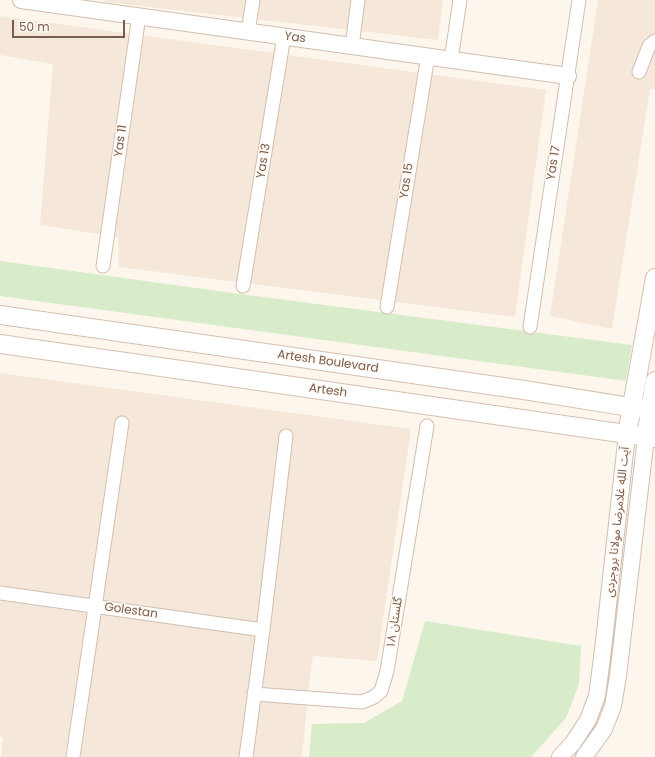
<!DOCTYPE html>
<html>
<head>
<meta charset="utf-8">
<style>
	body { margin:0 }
	#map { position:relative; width:655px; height:757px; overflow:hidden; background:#fdf6ec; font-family:Poppins,sans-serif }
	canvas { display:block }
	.scale { position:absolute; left:12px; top:20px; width:113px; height:18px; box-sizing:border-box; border:2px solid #7a5c4d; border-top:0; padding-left:5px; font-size:12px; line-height:14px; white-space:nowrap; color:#7a5c4d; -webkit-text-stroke:3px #fffaf3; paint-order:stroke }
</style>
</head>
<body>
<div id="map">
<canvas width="655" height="757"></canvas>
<div class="scale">50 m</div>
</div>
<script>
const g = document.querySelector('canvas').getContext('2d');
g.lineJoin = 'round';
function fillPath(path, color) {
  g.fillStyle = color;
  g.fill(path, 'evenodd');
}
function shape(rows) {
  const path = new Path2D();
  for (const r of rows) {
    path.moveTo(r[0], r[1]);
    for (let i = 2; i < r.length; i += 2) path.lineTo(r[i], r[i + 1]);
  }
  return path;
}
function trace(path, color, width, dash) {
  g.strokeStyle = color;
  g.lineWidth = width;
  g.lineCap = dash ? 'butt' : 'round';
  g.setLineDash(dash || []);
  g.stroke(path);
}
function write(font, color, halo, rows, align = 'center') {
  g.font = font + ' Poppins,"Noto Sans Arabic",sans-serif';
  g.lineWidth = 3;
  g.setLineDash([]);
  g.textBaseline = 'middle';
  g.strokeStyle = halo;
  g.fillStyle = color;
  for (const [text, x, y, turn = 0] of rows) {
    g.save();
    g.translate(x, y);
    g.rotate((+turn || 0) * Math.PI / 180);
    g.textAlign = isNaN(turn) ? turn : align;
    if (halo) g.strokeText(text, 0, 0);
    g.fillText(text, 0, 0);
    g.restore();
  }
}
fillPath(shape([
	[105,0,443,0,438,40,105,2],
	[598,0,655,0,655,89,650,89,612,329,550,316],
	[0,16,546,90,515,317,119,267,118,237,40,225,53,64,0,55],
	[0,373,411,429,377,661,313,656,310,676,302,757,1,757,3,737,0,737]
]), '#f5e8da');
fillPath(shape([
	[0,261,240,294,632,345,626,381,0,296],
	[425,621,581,646,579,684,566,718,531,757,309,757,312,724,364,723,402,701]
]), '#d8ecc9');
const minor = shape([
	[248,32,253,0],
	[352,46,358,0],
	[451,60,460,0],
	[639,72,649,46,655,41],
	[103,266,139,16],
	[243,286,284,36],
	[387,307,428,56],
	[530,327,579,0],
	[0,593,263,630],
	[254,694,362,702,374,697,381,691,387,671,427,426],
	[73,757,122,423],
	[246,757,263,630,286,436]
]);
const tertiary = shape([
	[21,0,568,76],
	[560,757,573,743,588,720,597,696,603,650,627,434],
	[584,757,604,729,613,706,618,676,646,437]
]);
const secondary = shape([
	[0,315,524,390,655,411],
	[0,344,655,438],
	[627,434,655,278],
	[646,437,655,381]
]);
trace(minor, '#d1beb0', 15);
trace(tertiary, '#d1beb0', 18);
trace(secondary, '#d6c0b0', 20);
trace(minor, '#fff', 13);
trace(tertiary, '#fff', 16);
trace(secondary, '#fff', 18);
write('12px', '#7a5c4d', '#fffaf3', [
	["Yas",295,38,8],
	["Yas 11",121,141,-82],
	["Yas 13",264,161,-81],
	["Yas 17",554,163,-81],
	["Yas 15",407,181,-81],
	["Artesh Boulevard",328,362,8],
	["Artesh",328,391,8],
	["آیت الله غلامرضا مولانا بروجردی",618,522,-84],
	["Golestan",131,611,8],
	["گلستان ۱۸",395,623,-81]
]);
</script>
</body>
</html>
